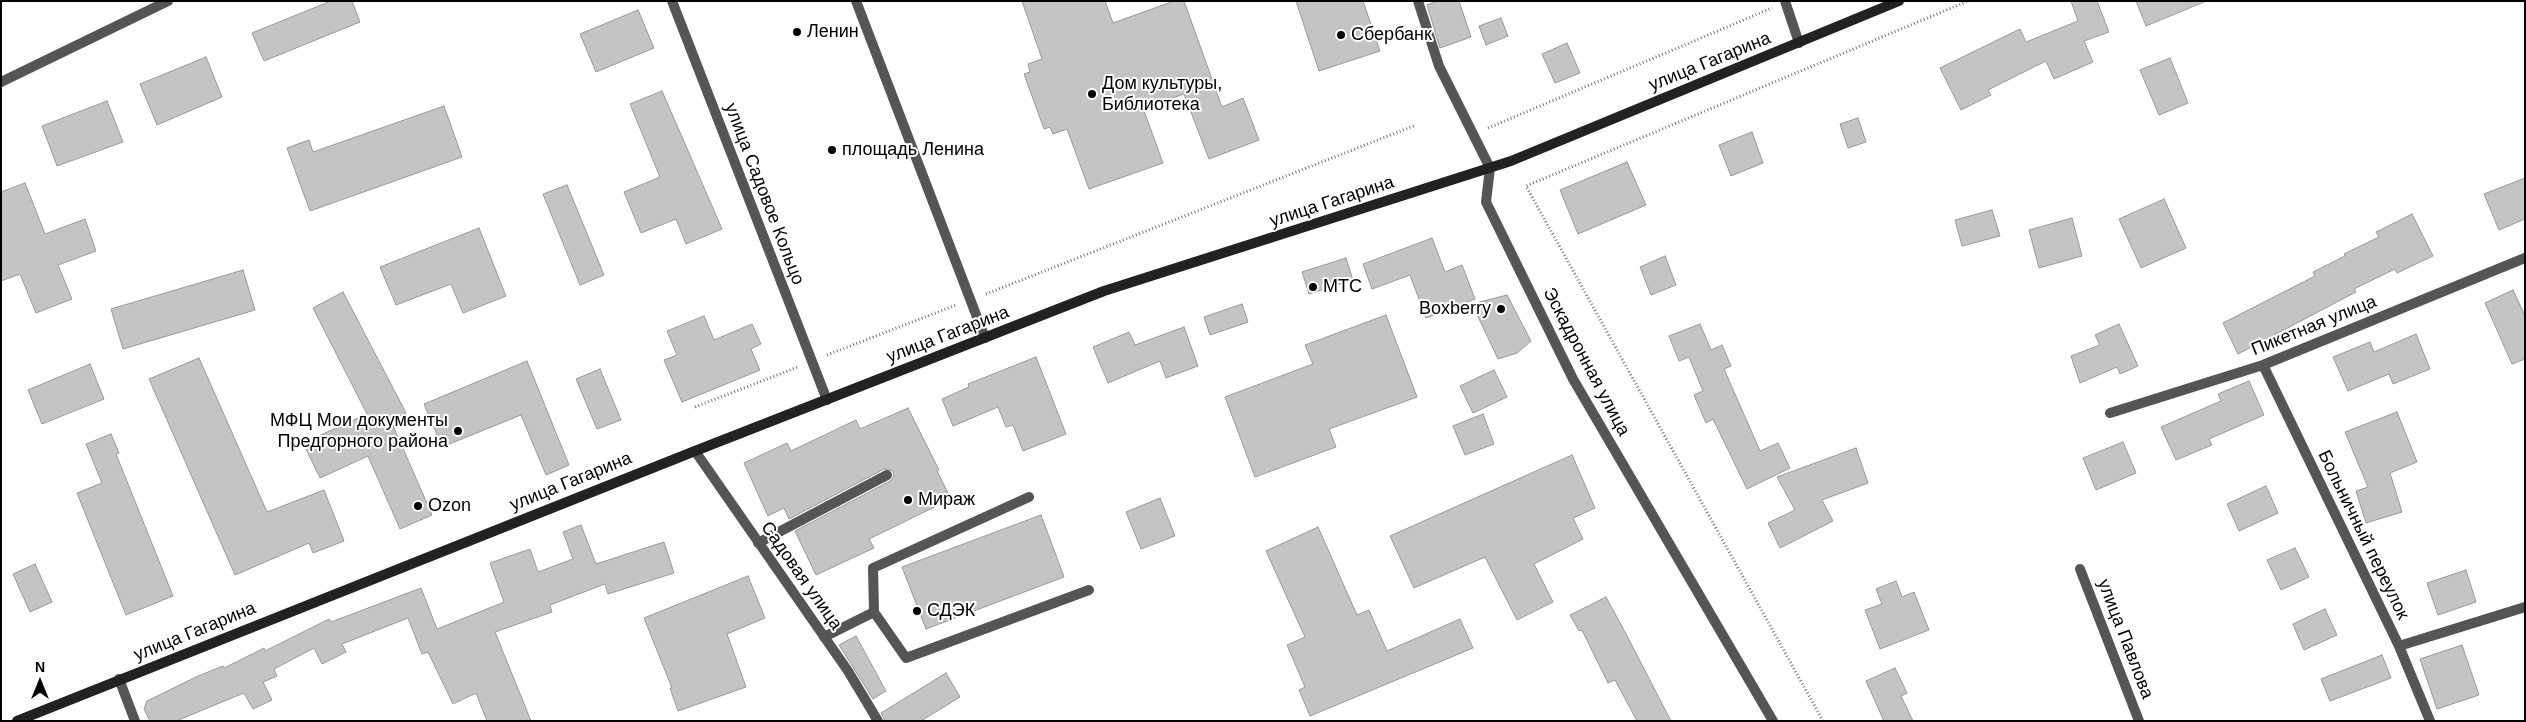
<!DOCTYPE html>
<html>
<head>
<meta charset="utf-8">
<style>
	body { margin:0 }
	#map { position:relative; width:2526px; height:722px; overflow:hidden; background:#fff; font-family:Helvetica,sans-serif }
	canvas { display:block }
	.frame { position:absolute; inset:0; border:2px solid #000; pointer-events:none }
	.north { position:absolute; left:15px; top:657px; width:50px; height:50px; -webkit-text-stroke:4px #fff; paint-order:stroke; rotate:0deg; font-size:14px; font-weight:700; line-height:20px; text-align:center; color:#000 }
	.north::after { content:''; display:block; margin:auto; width:18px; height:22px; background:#000; clip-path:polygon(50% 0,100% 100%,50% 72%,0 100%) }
</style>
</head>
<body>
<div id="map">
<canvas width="2526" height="722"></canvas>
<div class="frame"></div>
<div class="north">N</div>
</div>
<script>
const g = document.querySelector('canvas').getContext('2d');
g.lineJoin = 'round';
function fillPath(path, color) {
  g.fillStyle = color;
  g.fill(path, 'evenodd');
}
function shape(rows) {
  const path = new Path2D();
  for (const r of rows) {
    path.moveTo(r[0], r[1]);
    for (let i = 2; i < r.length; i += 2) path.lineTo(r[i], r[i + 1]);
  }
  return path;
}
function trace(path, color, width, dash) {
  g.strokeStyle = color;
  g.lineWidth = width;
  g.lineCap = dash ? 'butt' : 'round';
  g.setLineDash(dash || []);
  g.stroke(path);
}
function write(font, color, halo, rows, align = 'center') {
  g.font = font + ' Helvetica,sans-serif';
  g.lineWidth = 4;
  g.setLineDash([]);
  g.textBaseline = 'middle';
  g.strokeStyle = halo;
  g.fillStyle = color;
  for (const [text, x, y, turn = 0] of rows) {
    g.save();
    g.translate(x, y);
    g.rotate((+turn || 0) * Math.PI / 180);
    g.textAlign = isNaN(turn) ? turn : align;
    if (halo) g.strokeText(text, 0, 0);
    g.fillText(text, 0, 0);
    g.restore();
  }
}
const building = shape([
	[331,1,352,1,360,22,264,61,252,33,331,1],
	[1022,1,1105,1,1113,23,1174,1,1184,1,1222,107,1243,98,1259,140,1209,159,1184,94,1143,108,1163,163,1089,189,1067,129,1053,134,1050,127,1044,129,1024,74,1030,72,1028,64,1042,59,1022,1],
	[1296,1,1363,1,1380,51,1319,71,1296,1],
	[1438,1,1459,1,1471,37,1440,48,1427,5,1438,1],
	[2071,1,2097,1,2109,32,2084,41,2093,62,2054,79,2046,61,1988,90,1991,95,1961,110,1940,68,2020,29,2026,42,2078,21,2071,1],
	[2136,1,2204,1,2204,2,2146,26,2136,1],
	[638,10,654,48,596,72,580,34,638,10],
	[1501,18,1508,36,1486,45,1479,26,1501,18],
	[1567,43,1580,73,1555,83,1542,54,1567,43],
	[206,57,222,97,157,125,140,84,206,57],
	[2170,58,2188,103,2159,115,2140,70,2170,58],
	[662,91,722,229,686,244,676,219,641,233,624,192,660,177,630,104,662,91],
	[107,101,123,142,57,166,42,126,107,101],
	[444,106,462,157,310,211,287,148,309,140,313,152,444,106],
	[1858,118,1866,142,1848,148,1840,124,1858,118],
	[1752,132,1763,163,1731,176,1719,145,1752,132],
	[1627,162,1646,205,1578,234,1560,190,1627,162],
	[2525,178,2525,219,2499,230,2484,194,2525,178],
	[25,183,45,234,85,219,96,251,58,265,72,299,36,313,20,274,1,281,1,192,25,183],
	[567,185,604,275,580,285,543,194,567,185],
	[2164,199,2186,248,2141,268,2119,219,2164,199],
	[1992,210,2000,236,1962,246,1955,220,1992,210],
	[2412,214,2433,256,2397,273,2395,269,2354,289,2356,292,2238,354,2223,323,2315,276,2313,272,2345,256,2344,254,2379,237,2376,232,2412,214],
	[2072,218,2082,256,2039,268,2029,230,2072,218],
	[479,228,506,296,463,313,451,284,396,305,380,267,479,228],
	[1432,238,1445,272,1462,265,1475,299,1426,318,1410,275,1372,289,1363,264,1432,238],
	[1665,256,1676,285,1651,295,1640,267,1665,256],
	[1346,258,1353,280,1309,294,1302,272,1346,258],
	[243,270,255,310,123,349,111,309,243,270],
	[2513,290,2525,316,2525,359,2512,364,2485,303,2513,290],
	[343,292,406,413,391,421,432,515,400,529,368,456,320,478,303,443,367,414,313,308,343,292],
	[1507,295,1531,341,1517,353,1498,359,1472,304,1507,295],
	[1242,304,1248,322,1210,335,1204,317,1242,304],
	[1386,315,1417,397,1329,429,1336,447,1255,477,1225,397,1313,364,1305,345,1386,315],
	[704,316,714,340,752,324,761,344,751,349,760,370,682,402,664,360,677,355,667,331,704,316],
	[1700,324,1711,350,1722,345,1731,366,1724,369,1760,451,1778,443,1790,468,1747,489,1713,419,1706,423,1694,395,1703,391,1689,357,1679,361,1669,336,1700,324],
	[2119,324,2138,366,2120,374,2117,367,2080,383,2071,356,2100,345,2095,335,2119,324],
	[1184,327,1198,366,1166,378,1160,361,1108,383,1093,347,1129,332,1135,345,1184,327],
	[2416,334,2430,369,2393,384,2389,374,2348,391,2333,357,2370,342,2374,352,2416,334],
	[1036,357,1066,434,1023,451,1013,425,1006,427,998,407,953,426,942,399,969,387,968,384,1036,357],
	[199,358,267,512,324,490,344,541,313,553,309,543,235,575,149,379,199,358],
	[527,361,569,465,546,475,521,415,442,447,424,404,527,361],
	[90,364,104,399,42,424,28,390,90,364],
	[600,369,621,420,597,429,576,379,600,369],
	[1494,370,1507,397,1473,413,1460,386,1494,370],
	[2249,381,2264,415,2209,439,2212,445,2176,460,2161,427,2221,401,2218,394,2249,381],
	[908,408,939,470,937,471,951,499,869,539,874,548,816,575,795,531,890,481,894,476,893,471,884,469,789,519,784,508,768,516,744,463,787,443,791,451,856,420,860,429,908,408],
	[2397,412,2417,462,2390,473,2402,512,2366,523,2356,491,2368,487,2345,432,2397,412],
	[1483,414,1494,444,1465,455,1453,426,1483,414],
	[111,434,119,453,116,454,173,596,126,615,77,493,102,483,86,444,111,434],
	[2123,442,2136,473,2096,490,2083,458,2123,442],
	[1856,448,1868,483,1822,500,1833,521,1780,548,1768,523,1795,510,1777,477,1856,448],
	[1572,455,1595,508,1573,518,1583,539,1534,564,1553,602,1517,620,1485,557,1414,588,1390,536,1572,455],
	[2266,486,2278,513,2239,531,2227,504,2266,486],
	[1160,498,1175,536,1141,549,1126,512,1160,498],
	[1041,515,1064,577,926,629,902,567,1041,515],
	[581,525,596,564,664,542,674,573,608,594,605,584,550,605,552,612,495,632,531,721,487,721,476,693,453,704,428,652,422,654,408,618,342,644,346,652,322,664,314,648,274,669,277,676,263,682,272,700,253,709,244,693,176,721,150,721,144,709,147,701,198,676,223,666,224,668,264,648,265,651,329,619,331,622,421,588,437,629,504,602,490,563,530,549,538,572,573,559,563,532,581,525],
	[1318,527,1357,615,1369,610,1387,651,1460,619,1473,648,1310,716,1299,690,1305,687,1287,645,1305,637,1266,551,1318,527],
	[2295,548,2309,577,2281,590,2267,560,2295,548],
	[35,564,52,602,30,612,13,574,35,564],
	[2466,570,2476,602,2438,615,2427,583,2466,570],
	[748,576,765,618,727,634,746,687,678,711,670,688,672,688,644,618,748,576],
	[1896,581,1902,597,1914,592,1929,630,1880,649,1865,610,1882,604,1876,589,1896,581],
	[1606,597,1625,632,1671,721,1637,721,1615,680,1608,683,1582,630,1579,631,1570,615,1606,597],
	[2325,609,2337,635,2304,650,2293,624,2325,609],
	[856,636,886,691,873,699,839,645,856,636],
	[2462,645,2479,695,2437,709,2420,659,2462,645],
	[2382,655,2391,678,2330,701,2321,679,2382,655],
	[1895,668,1907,693,1901,696,1913,721,1884,721,1866,681,1895,668],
	[946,673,960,697,921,721,885,721,881,713,946,673]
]);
fillPath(building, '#c4c4c4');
trace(building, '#999', 1);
trace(shape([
	[1488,128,1772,8],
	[986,294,1416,125],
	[827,355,956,305],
	[695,407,798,367],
	[1823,721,1526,186,1968,1]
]), '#777', 3, [1, 2.5]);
trace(shape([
	[1785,1,1799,43],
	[2263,365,2399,646,2430,721],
	[2110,413,2263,365,2525,258],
	[758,543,887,475],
	[2080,569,2139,721],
	[874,612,873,568,1029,497],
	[824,637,874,612,906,658,1089,590],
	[2399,646,2525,607],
	[119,679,135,721]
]), '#555', 10);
trace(shape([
	[672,1,827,400],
	[856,1,985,338],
	[1418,1,1439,66,1490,168,1486,202,1573,379,1773,721],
	[1,82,168,1],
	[695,451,848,671,878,721]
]), '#555', 10);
trace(shape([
	[17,721,695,451,1104,291,1511,161,1899,1]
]), '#222', 10);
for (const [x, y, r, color] of [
	[797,32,5,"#000"],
	[1341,35,5,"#000"],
	[1092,94,5,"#000"],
	[832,150,5,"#000"],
	[1313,287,5,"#000"],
	[1501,309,5,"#000"],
	[458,431,5,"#000"],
	[908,500,5,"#000"],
	[418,506,5,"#000"],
	[917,611,5,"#000"]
]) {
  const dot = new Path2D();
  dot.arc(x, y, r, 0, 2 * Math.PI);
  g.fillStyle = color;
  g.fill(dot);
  trace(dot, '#fff', 2);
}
write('18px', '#000', '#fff', [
	["Ленин",807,32],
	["Сбербанк",1351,35],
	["Дом культуры,",1102,84],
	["Библиотека",1102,105],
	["площадь Ленина",842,150],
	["МТС",1323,287],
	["Boxberry",1491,309,"right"],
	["МФЦ Мои документы",448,421,"right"],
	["Предгорного района",448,442,"right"],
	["Мираж",918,500],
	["Ozon",428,506],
	["СДЭК",927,611]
], 'left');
write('18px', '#000', '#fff', [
	["улица Гагарина",1710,62,-22],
	["улица Садовое Кольцо",764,194,69],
	["улица Гагарина",1332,202,-18],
	["Пикетная улица",2314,326,-22],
	["улица Гагарина",948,335,-21],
	["Эскадронная улица",1586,362,62],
	["улица Гагарина",571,482,-22],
	["Больничный переулок",2363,535,64],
	["Садовая улица",801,576,55],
	["улица Гагарина",195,632,-22],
	["улица Павлова",2125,639,69]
]);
</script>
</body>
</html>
